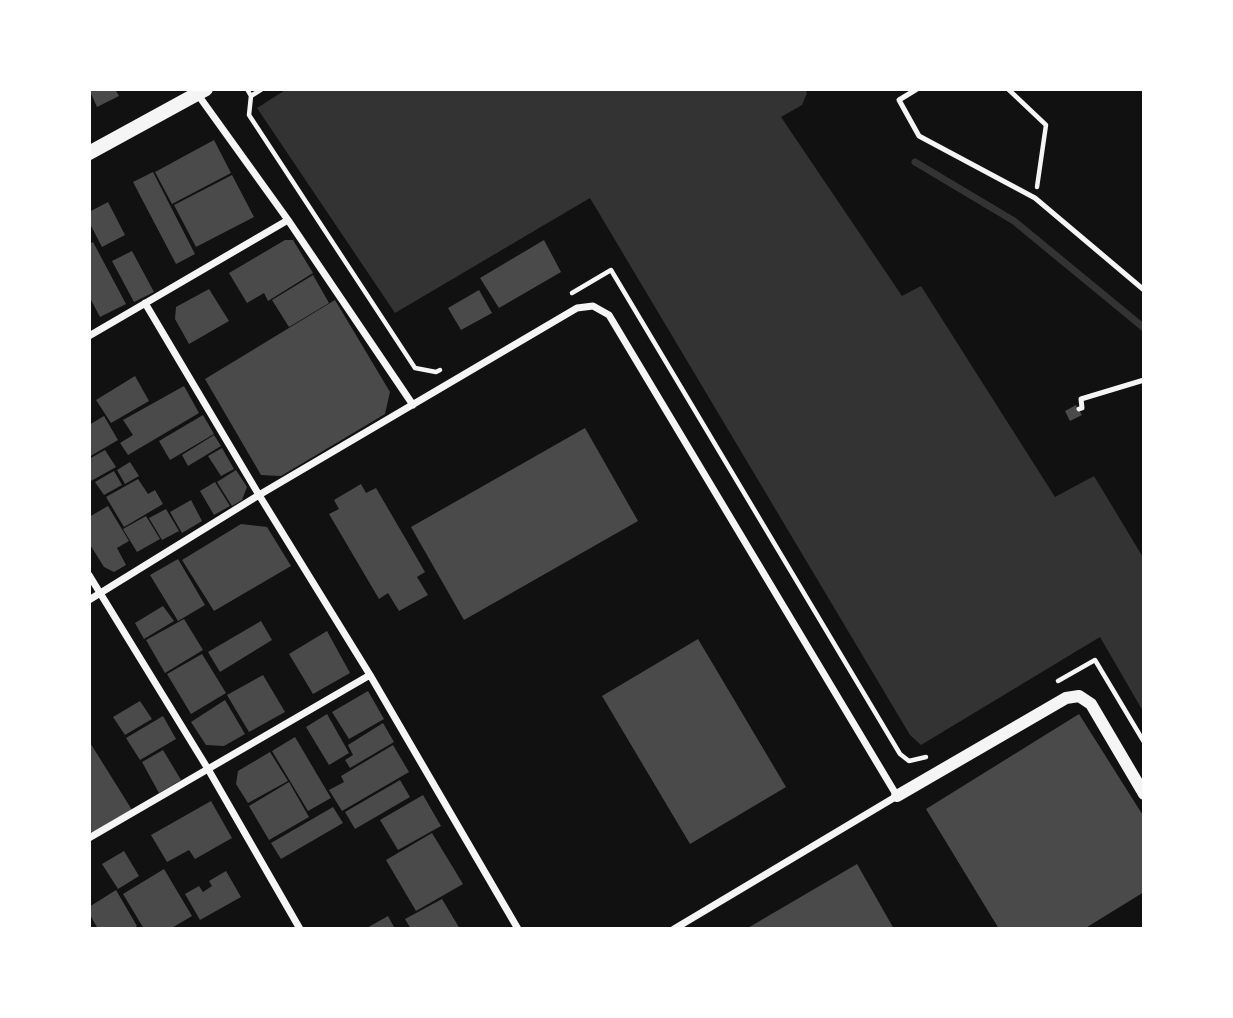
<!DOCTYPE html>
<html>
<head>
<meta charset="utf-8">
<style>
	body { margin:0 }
	#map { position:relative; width:1233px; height:1018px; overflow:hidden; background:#111; font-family:Merriweather,serif }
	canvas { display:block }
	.frame { position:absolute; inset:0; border:91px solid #fff; pointer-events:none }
</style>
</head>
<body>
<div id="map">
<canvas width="1233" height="1018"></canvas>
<div class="frame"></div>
</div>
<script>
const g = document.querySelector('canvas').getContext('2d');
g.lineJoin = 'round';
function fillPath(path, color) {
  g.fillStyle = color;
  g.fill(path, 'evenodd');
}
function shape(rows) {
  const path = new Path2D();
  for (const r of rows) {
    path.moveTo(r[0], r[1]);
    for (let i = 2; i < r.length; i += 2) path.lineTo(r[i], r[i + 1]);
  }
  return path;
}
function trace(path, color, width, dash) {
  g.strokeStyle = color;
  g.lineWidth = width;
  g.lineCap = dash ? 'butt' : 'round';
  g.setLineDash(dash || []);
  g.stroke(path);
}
fillPath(shape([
	[287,89,805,89,807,93,802,105,781,117,902,296,921,286,1055,497,1094,476,1144,559,1144,713,1100,637,921,745,910,735,590,198,395,313,257,108]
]), '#333');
trace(shape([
	[915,162,1014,221,1144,328]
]), '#333', 7);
fillPath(shape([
	[89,89,115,89,119,96,97,107],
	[214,140,231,173,172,204,155,172],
	[153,172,195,254,176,264,133,182],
	[232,175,254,217,196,247,174,205],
	[108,202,125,235,102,247,89,222,89,212],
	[285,240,293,240,313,273,268,301,264,293,247,303,229,273],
	[544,240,561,272,499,308,480,278],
	[93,242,126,304,100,317,89,296,89,244],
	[132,251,154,292,134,302,112,261],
	[313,275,329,303,289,327,272,300],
	[209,289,229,321,189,344,175,319,176,307],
	[479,290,492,313,461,330,448,308],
	[335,300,390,392,385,414,281,476,261,475,205,379],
	[135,376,149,401,111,423,96,400],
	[184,386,199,413,128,455,120,443,133,435,123,420],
	[1076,405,1082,415,1070,421,1065,411],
	[203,415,214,434,170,460,159,441],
	[104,416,118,440,89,457,89,425],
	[585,428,638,521,464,620,411,527],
	[214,435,221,446,188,466,182,455],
	[222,448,234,469,221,476,208,456],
	[105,450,116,467,91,481,89,459],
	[130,462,139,476,125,484,117,470],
	[236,470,247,487,242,500,232,506,217,482],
	[114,471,122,485,104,495,95,482],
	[138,479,148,494,155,490,163,504,124,527,106,497],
	[215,482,230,506,214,515,200,491],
	[361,484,366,493,376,488,425,572,417,577,428,595,399,611,388,593,379,599,329,514,339,509,334,500],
	[191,500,202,521,182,533,170,512],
	[108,506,129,541,117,548,126,565,114,572,104,567,89,543,89,517],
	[166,509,179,531,162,540,149,518],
	[146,516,160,539,137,552,123,529],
	[241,524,267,527,291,566,214,611,182,560],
	[178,559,205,605,178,621,150,575],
	[163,606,174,621,144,639,135,623],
	[184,619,203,650,165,673,146,640],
	[261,621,272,640,220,672,208,652],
	[327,631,350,673,313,694,289,654],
	[698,639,786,787,690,844,602,696],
	[202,654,226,693,191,714,167,674],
	[263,675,285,712,249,732,227,695],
	[368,691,384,719,349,739,332,712],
	[225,700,245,734,224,746,206,745,191,722],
	[140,701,152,719,125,735,113,717],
	[327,714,349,753,329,765,306,727],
	[1079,714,1144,817,1144,892,1084,929,999,929,926,809],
	[163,716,176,739,140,760,126,738],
	[383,723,394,742,350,768,345,760,353,755,348,745],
	[295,737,331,798,308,811,272,751],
	[89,741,132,810,89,834],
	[393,745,409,772,342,811,329,790,344,782,341,776],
	[163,750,181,780,159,793,142,762],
	[270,752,288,781,248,803,236,784,238,771],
	[400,780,410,797,355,829,345,812],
	[289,782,309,817,269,840,249,806],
	[423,795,441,826,398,850,380,820],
	[211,801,232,838,195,859,189,850,167,862,151,835],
	[333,807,343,823,281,859,271,843],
	[432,833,463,884,416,911,386,860],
	[124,851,139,876,118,889,102,864],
	[857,864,894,929,746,929],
	[164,869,192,916,170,929,144,929,123,894],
	[226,871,241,897,200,920,185,894,199,886,203,892,212,886,209,881],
	[116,890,137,926,132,929,98,929,89,913,89,907],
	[442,899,460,929,411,929,405,919],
	[388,916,395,929,365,929]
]), '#4a4a4a');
trace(shape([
	[247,89,251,96],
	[262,89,251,96,249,115,415,368,436,372,440,370],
	[1008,89,1046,125,1037,187],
	[572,293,611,270,900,754,909,761,926,757],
	[1058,681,1095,660,1144,742]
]), '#f5f5f5', 4.5);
trace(shape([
	[917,89,899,100,919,136,1035,198,1144,290],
	[1079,409,1082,408,1081,399,1144,380]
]), '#f5f5f5', 5);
trace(shape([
	[196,92,288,220,413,405],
	[145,303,259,495,370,675,518,929],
	[89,336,288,220],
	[89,575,208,769,300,929],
	[89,600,259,495,577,308,593,306,609,315,897,796,674,929],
	[89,838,370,675]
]), '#f5f5f5', 7);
trace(shape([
	[897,796,1066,698,1079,696,1091,704,1144,794]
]), '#f5f5f5', 12);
trace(shape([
	[89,153,206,89]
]), '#f5f5f5', 14);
</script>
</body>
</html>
